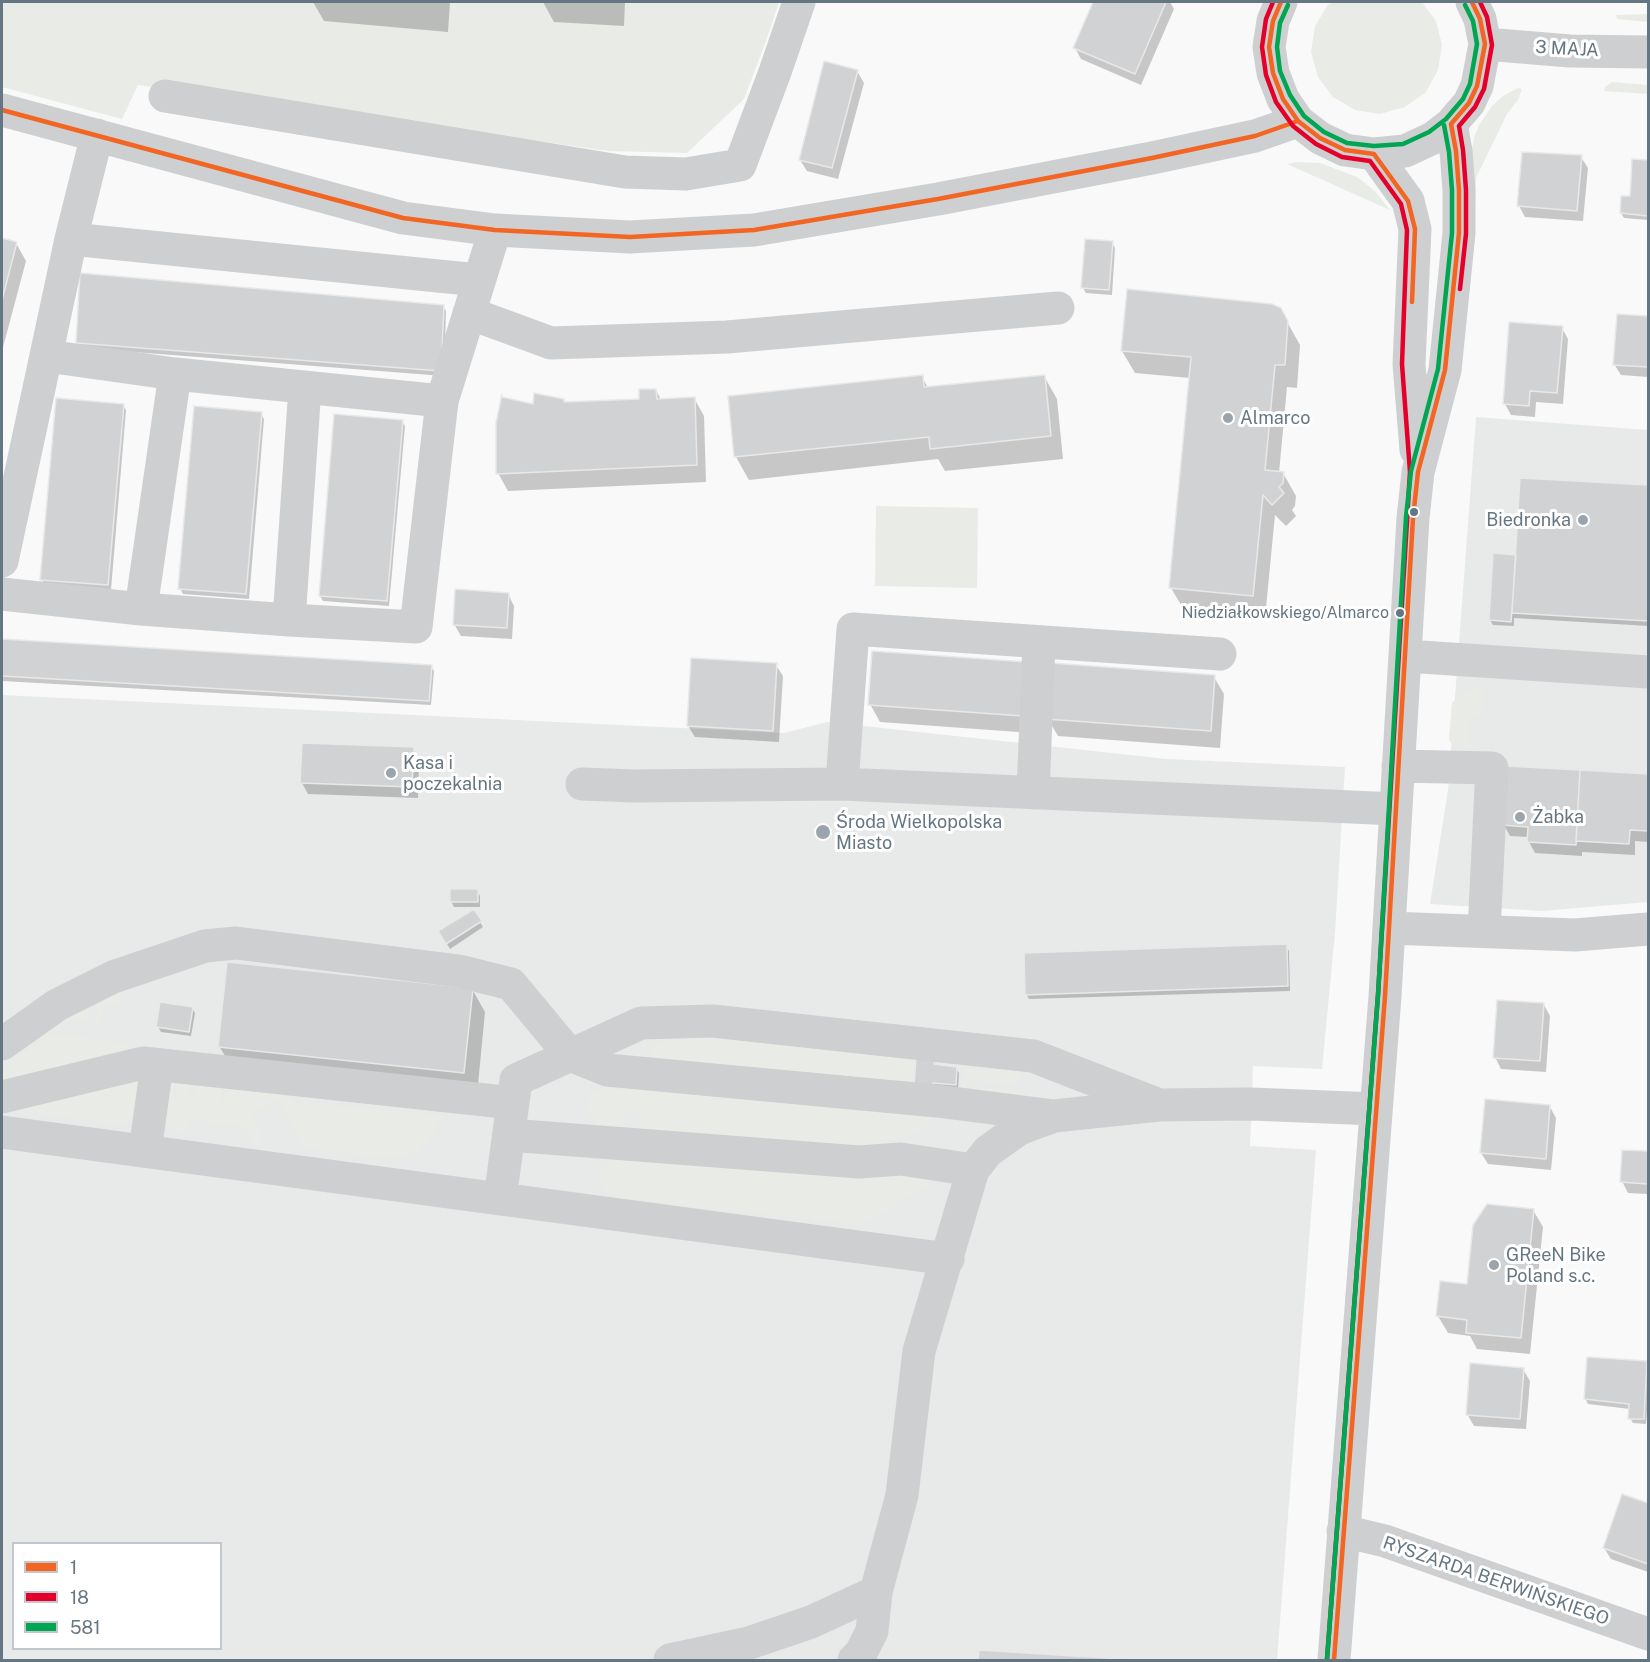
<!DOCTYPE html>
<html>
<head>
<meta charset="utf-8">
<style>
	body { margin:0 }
	#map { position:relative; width:1650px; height:1662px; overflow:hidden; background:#f9f9f9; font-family:"Public Sans",sans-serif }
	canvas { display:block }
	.frame { position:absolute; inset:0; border:3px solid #657683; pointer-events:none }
	.legend { position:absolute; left:12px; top:1542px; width:210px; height:108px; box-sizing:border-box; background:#fff; border:2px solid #c1c8cd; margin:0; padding:8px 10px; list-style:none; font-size:18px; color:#657683 }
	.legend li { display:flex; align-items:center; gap:12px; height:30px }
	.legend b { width:30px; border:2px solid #c1c8cd }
</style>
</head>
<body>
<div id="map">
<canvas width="1650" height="1662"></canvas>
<div class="frame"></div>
<ul class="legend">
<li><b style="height:8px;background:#f26522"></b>1</li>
<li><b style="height:8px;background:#e4002b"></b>18</li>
<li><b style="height:8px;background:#00a651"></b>581</li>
</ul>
</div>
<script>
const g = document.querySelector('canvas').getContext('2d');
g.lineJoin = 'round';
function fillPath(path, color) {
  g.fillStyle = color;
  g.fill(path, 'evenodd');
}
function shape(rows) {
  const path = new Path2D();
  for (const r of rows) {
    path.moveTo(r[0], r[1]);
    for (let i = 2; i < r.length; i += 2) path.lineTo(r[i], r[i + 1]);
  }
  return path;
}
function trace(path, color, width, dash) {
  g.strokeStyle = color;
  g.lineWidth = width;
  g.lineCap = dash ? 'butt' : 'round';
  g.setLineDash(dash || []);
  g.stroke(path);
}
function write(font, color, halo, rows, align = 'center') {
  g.font = font + ' "Public Sans",sans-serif';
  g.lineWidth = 6;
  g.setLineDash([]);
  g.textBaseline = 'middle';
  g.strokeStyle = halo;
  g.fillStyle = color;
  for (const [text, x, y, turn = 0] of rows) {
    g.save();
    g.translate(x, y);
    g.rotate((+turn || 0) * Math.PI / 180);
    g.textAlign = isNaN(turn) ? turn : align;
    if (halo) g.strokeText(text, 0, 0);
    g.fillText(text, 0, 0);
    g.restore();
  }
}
fillPath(shape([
	[1476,417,1648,430,1648,902,1542,911,1430,904,1448,790],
	[2,695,784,733,827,722,1167,759,1345,767,1335,933,1322,1069,1253,1066,1250,1146,1316,1150,1277,1660,2,1660],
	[14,1544,220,1544,220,1648,14,1648]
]), '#e8e9e9');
fillPath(shape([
	[2,2,578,2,611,3,611,2,779,2,766,41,744,99,687,153,609,151,138,85,122,119,2,87],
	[1333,2,1422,2,1436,21,1442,45,1438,70,1426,92,1405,107,1380,114,1355,110,1333,97,1318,77,1311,52,1315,26,1328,5],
	[1648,14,1648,22,1617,19,1616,15],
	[1612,82,1648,85,1648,94,1604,91,1605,87],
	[1518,88,1522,89,1518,100,1507,114,1476,178,1475,210,1472,150,1474,138,1479,125,1492,106,1503,96],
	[1296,162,1320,163,1357,177,1375,191,1390,210,1287,164],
	[876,506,978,508,977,588,875,586],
	[1473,688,1483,688,1482,717,1470,716,1469,747,1454,746,1449,740,1452,703,1464,691],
	[120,991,120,1001,115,1005,103,1007,102,1025,95,1024,97,1005,90,1005,87,1023,62,1019],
	[47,1033,126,1043,127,1049,2,1081,2,1073],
	[685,1038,740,1040,916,1058,914,1089,654,1060,649,1053,650,1046,654,1043],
	[994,1063,1021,1066,1019,1085,965,1080,966,1069,992,1071],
	[143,1079,137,1114,126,1124,119,1125,6,1109],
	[177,1081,191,1081,189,1098,193,1098,195,1081,223,1084,221,1101,225,1102,227,1085,232,1086,231,1091,237,1091,238,1098,240,1097,240,1092,245,1092,246,1099,248,1098,248,1092,256,1094,257,1089,278,1094,298,1102,443,1115,435,1132,417,1150,407,1156,396,1158,375,1157,304,1148,277,1100,251,1115,260,1132,260,1143,252,1143,253,1134,242,1127,189,1120,187,1133,175,1131,166,1124,163,1115,170,1086,174,1083,173,1095,176,1095],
	[963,1086,1024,1091,1024,1100,963,1094],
	[644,1088,930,1110,929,1127,869,1149,641,1133,641,1111,625,1110,624,1131,601,1128,590,1117,588,1107,589,1098,593,1093,599,1089],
	[617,1156,896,1175,928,1180,927,1186,861,1225,614,1198,603,1188,599,1174,603,1166]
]), '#e8ebe6');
fillPath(shape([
	[313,2,450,2,448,32,324,21],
	[543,2,625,2,624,26,554,22],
	[1095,2,1170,2,1174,9,1141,85,1081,59,1075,48],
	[857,71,864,83,838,179,807,171,800,160],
	[1523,153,1581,157,1588,168,1583,221,1525,217,1519,206],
	[1633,161,1648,162,1648,220,1624,218,1621,213,1631,197],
	[2,239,16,243,26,261,2,351],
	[1112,242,1115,248,1112,295,1086,293,1083,288],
	[443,306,446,311,444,376,81,348,78,343],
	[1280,309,1300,345,1297,388,1287,387,1279,473,1283,473,1296,496,1295,506,1292,510,1296,516,1286,526,1275,515,1265,618,1184,610,1171,588,1190,378,1135,373,1122,351],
	[1618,316,1648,318,1648,377,1621,375,1614,364],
	[1562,328,1568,339,1563,404,1536,402,1535,417,1511,415,1505,404],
	[1044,376,1057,399,1063,459,945,471,938,459,749,480,736,457,729,397,922,377,928,388],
	[656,390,661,400,694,398,704,416,706,482,508,491,498,473,534,406,563,400,565,403,641,401],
	[123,405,126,410,111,590,45,585,42,580],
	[261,414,264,419,249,599,183,594,180,588],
	[402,421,405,426,389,606,323,601,320,596],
	[1522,480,1648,486,1648,626,1514,618,1514,626,1493,625,1490,620,1517,556],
	[508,594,514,606,512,639,461,636,454,624],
	[2,641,431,666,434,671,431,705,2,681],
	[1027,664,1032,733,880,722,870,704],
	[776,665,783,676,779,742,695,737,688,726],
	[1214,677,1224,694,1220,748,1058,736,1048,719],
	[413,748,419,760,418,798,308,794,302,783],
	[1508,768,1648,775,1648,842,1635,841,1635,855,1582,852,1582,856,1535,853,1529,842,1529,837,1510,836,1504,825],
	[477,890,480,896,480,907,454,907,451,901],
	[473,911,483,927,450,949,440,932],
	[1286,946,1289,951,1290,991,1029,999,1026,994],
	[472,989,485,1012,477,1095,233,1069,219,1046],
	[1544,1005,1550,1016,1546,1072,1501,1069,1495,1057],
	[192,1008,195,1013,191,1036,161,1032,158,1027],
	[934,1061,937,1066,956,1068,959,1073,958,1090,918,1091],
	[1550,1107,1556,1118,1551,1170,1488,1164,1481,1153],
	[1624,1151,1648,1153,1648,1194,1628,1193,1622,1181],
	[1533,1210,1543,1227,1530,1354,1477,1349,1470,1336,1448,1333,1438,1316,1468,1285],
	[1646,1363,1648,1366,1648,1400,1648,1398,1646,1424,1633,1423,1630,1418,1630,1409,1588,1404,1585,1398],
	[1523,1369,1530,1381,1526,1429,1474,1426,1467,1414],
	[1623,1496,1648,1505,1648,1572,1611,1559,1604,1548],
	[980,1651,1115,1660,979,1660]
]), '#0003');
const building = shape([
	[1093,2,1166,2,1135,74,1073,48,1093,2],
	[824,61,858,70,832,168,799,160,824,61],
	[1522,152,1582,155,1577,211,1517,206,1522,152],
	[1632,159,1648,160,1648,216,1620,213,1621,196,1630,196,1632,159],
	[2,238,17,242,2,300,2,238],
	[1085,239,1113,241,1109,290,1081,288,1085,239],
	[80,273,444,305,441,371,76,343,80,273],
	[1127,289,1272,304,1281,308,1288,321,1285,365,1275,365,1265,470,1284,472,1283,483,1279,487,1284,493,1272,505,1263,495,1253,596,1169,588,1191,357,1121,351,1127,289],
	[1617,314,1648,316,1648,367,1613,365,1617,314],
	[1509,322,1563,326,1557,393,1530,391,1529,406,1503,404,1509,322],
	[923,375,924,387,1045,375,1051,436,930,449,929,437,734,457,728,396,923,375],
	[639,389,656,389,657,399,695,397,697,465,496,474,496,423,502,394,502,397,533,404,534,393,564,399,564,402,639,399,639,389],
	[56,398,124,404,108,585,40,580,56,398],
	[194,406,262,412,246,594,178,589,194,406],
	[334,414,403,420,387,601,319,596,334,414],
	[1520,478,1648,485,1648,621,1512,613,1520,478],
	[1493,553,1516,555,1511,622,1489,620,1493,553],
	[455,589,509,593,507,628,453,625,455,589],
	[2,639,432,665,429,701,2,676,2,639],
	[872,651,1027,662,1023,716,868,705,872,651],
	[691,658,777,663,773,731,687,726,691,658],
	[1051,663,1215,675,1211,731,1046,719,1051,663],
	[302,743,414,747,412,787,300,783,302,743],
	[1506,766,1580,770,1576,845,1527,842,1528,827,1502,825,1506,766],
	[1580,770,1648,774,1648,831,1630,830,1629,844,1576,841,1580,770],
	[450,889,478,889,478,902,450,902,450,889],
	[474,909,482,921,446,944,438,931,474,909],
	[1287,944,1288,986,1025,995,1024,953,1287,944],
	[227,962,473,988,464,1073,218,1047,227,962],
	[1497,1000,1544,1003,1540,1061,1493,1058,1497,1000],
	[160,1002,193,1007,189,1032,156,1027,160,1002],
	[916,1058,935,1060,934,1064,957,1067,956,1085,933,1083,932,1087,914,1086,916,1058],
	[1485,1099,1550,1105,1546,1159,1480,1153,1485,1099],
	[1622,1150,1648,1151,1648,1184,1620,1182,1622,1150],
	[1487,1204,1534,1209,1521,1338,1466,1333,1467,1320,1436,1316,1440,1281,1467,1284,1473,1225,1487,1204],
	[1587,1357,1647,1361,1644,1419,1628,1419,1629,1404,1584,1399,1587,1357],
	[1470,1363,1524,1368,1520,1419,1466,1415,1470,1363],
	[1622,1494,1648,1503,1648,1564,1603,1548,1622,1494],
	[979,1650,1137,1660,978,1660,979,1650]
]);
fillPath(building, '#d0d2d3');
trace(building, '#e8e8e8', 1.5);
trace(shape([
	[1281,2,1273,21,1269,47,1273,73,1283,99,1298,121,1320,138,1345,150,1374,154,1405,151,1433,138,1451,124,1469,103,1477,86,1485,44,1480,19,1472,2],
	[1485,44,1570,51,1648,52],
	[165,96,625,172,686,174,740,165,775,72,799,2],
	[2,110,403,218,495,230,630,237,754,230,938,199,1152,158,1255,136,1298,121],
	[1374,154,1408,201,1415,229,1409,364,1416,450],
	[71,239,478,280],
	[469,313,551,343,727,337,1058,308],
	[47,356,175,374,442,401],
	[2,561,71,239,97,135],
	[2,594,141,609,289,620,416,627,442,401,495,230],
	[141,609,175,374],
	[289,620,305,387],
	[1406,656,1648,672],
	[1398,766,1492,768,1484,931],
	[582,784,634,786,842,784,1396,809],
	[842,784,853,629,1220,654],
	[1033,793,1039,642],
	[1389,928,1575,935,1648,929],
	[2,1044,57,1005,113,977,205,946,236,943,459,971,511,984,570,1055,607,1070,937,1101,1054,1116],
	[2,1097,143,1063,513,1103],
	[2,1132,948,1259],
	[509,1135,859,1162,901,1159,973,1170],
	[145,1151,157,1065],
	[500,1199,516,1080,641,1023,713,1021,1033,1056,1154,1103],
	[1343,1531,1385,1541,1648,1634],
	[670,1660,749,1643,811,1622,876,1592,902,1495,919,1351,973,1170,988,1151,1019,1129,1054,1116,1159,1105,1251,1104,1376,1109],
	[854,1660,861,1653,872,1631,876,1592],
	[1334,1660,1385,996,1413,518,1418,472,1445,370,1459,233,1459,190,1456,151,1451,124]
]), '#cecfd0', 33);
trace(shape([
	[1281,2,1273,21,1269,47,1273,73,1283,99,1298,121,1320,138,1345,150,1374,154,1408,201,1415,229,1412,302],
	[2,110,403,218,495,230,630,237,754,230,938,199,1152,158,1255,136,1298,121],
	[1334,1660,1385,996,1413,518,1418,472,1445,370,1459,233,1459,190,1456,151,1451,124,1469,103,1477,86,1485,44,1480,19,1472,2]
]), '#f26522', 4.5);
trace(shape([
	[1273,2,1266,19,1262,47,1266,75,1276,102,1293,126,1316,144,1342,157,1370,161,1401,204,1407,230,1402,364,1410,472,1378,995,1327,1659],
	[1460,289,1466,234,1466,190,1463,150,1459,126,1475,107,1484,89,1492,45,1487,17,1480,2]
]), '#e4002b', 4.5);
trace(shape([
	[1288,5,1280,23,1277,47,1280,71,1290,95,1304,116,1324,132,1347,143,1374,146,1403,144,1429,132,1446,119,1463,99,1470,84,1477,44,1473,21,1465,5],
	[1327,1659,1378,995,1406,517,1411,471,1438,369,1452,233,1452,190,1449,152,1444,125]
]), '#00a651', 4.5);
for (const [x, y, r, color] of [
	[1228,418,6,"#99a4ac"],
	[1414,512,5,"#657683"],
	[1583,520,6,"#99a4ac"],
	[1400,613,5,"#657683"],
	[391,773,6,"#99a4ac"],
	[1520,817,6,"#99a4ac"],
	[823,832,8,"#99a4ac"],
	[1494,1265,6,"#99a4ac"]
]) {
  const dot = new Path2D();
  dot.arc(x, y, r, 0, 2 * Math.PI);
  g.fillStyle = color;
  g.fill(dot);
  trace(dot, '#fff', 2);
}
write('16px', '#657683', '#fff', [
	["Niedziałkowskiego/Almarco",1389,613]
], 'right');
write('18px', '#657683', '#fff', [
	["3 MAJA",1567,49,3],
	["RYSZARDA BERWIŃSKIEGO",1496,1581,19]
]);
write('18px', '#657683', '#fff', [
	["Almarco",1240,418],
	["Biedronka",1571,520,"right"],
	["Kasa i",403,763],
	["poczekalnia",403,784],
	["Żabka",1532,817],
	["Środa Wielkopolska",836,822],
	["Miasto",836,843],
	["GReeN Bike",1506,1255],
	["Poland s.c.",1506,1276]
], 'left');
</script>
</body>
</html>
